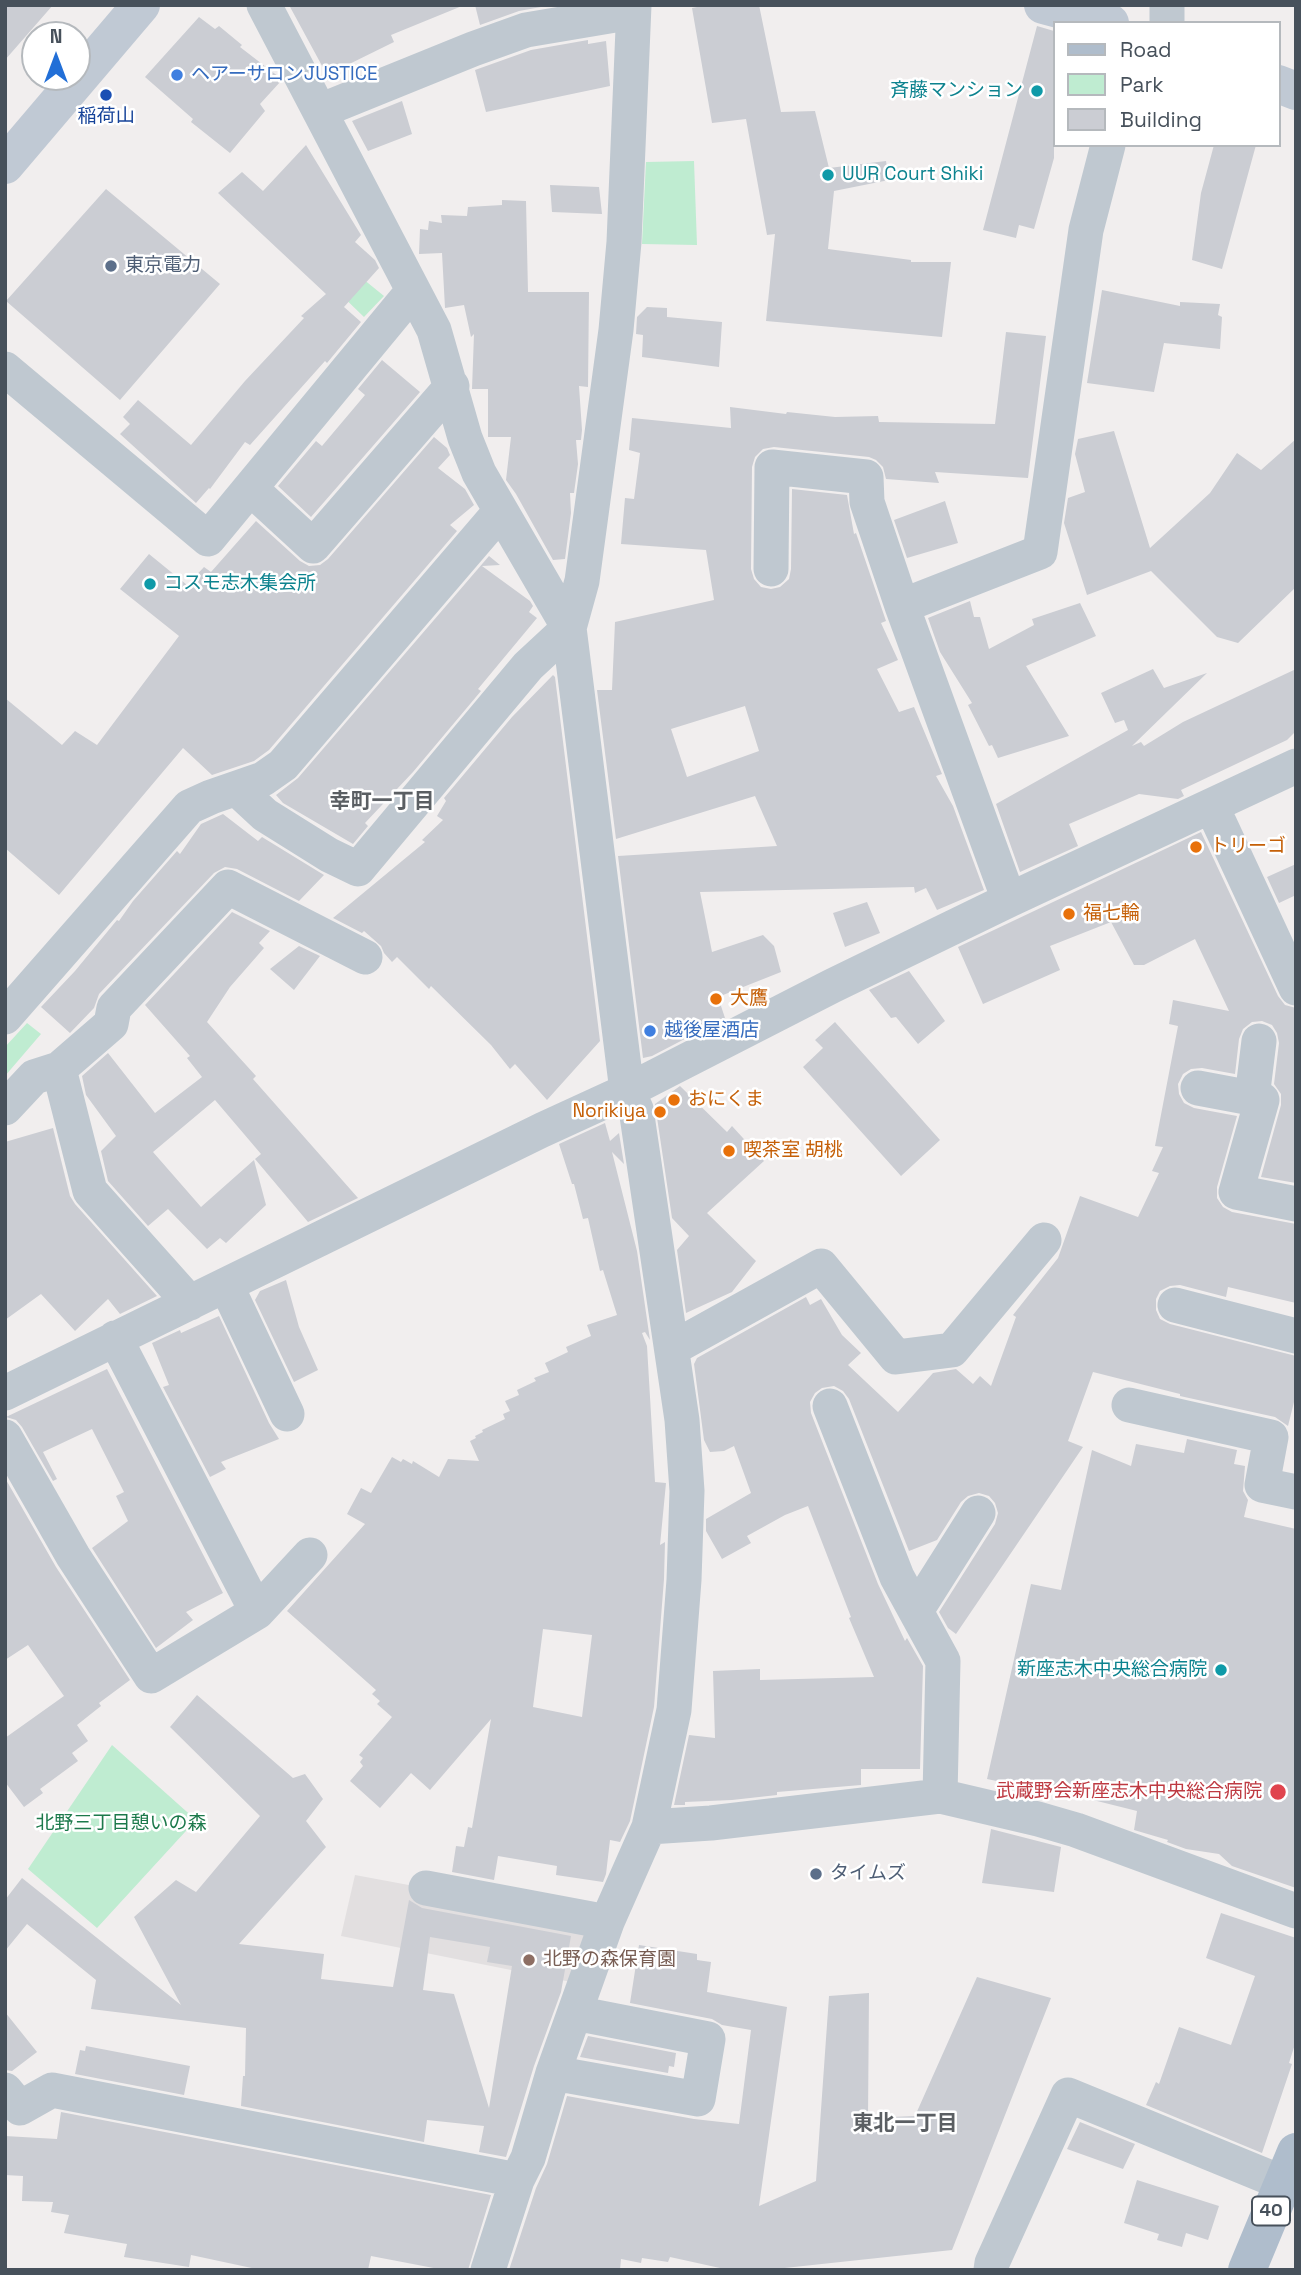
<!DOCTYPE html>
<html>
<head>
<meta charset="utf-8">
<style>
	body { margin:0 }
	#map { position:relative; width:1301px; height:2275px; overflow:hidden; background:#f1eeee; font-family:"Space Grotesk",sans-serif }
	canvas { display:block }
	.frame { position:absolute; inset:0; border:7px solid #47515b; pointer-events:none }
	.legend { position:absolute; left:1053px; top:21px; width:228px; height:126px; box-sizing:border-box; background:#fff; border:2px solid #b5b9bd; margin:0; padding:9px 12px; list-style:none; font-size:21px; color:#47515b }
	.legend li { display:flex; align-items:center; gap:14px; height:35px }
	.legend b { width:35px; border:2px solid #b5b9bd }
	.north { position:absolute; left:21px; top:21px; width:70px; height:70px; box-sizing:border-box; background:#fff; border:2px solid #b5b9bd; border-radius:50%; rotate:0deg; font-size:19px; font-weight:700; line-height:28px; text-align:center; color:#47515b }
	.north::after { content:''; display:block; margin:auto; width:24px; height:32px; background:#226fd7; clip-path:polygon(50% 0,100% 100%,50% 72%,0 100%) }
</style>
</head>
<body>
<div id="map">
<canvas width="1301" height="2275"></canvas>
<div class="frame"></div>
<ul class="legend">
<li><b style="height:9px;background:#afbdcc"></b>Road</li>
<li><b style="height:19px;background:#bfecd1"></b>Park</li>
<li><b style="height:19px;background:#cbcdd3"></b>Building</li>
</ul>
<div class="north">N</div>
</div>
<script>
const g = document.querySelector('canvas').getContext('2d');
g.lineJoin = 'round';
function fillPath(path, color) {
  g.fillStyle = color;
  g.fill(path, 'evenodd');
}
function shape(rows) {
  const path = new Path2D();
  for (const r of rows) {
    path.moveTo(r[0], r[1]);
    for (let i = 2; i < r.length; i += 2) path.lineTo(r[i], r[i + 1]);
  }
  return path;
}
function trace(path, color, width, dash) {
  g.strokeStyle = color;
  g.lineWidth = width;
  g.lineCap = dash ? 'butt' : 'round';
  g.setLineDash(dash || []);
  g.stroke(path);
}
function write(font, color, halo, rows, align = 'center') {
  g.font = font + ' "Space Grotesk","Noto Sans JP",sans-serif';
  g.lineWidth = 5;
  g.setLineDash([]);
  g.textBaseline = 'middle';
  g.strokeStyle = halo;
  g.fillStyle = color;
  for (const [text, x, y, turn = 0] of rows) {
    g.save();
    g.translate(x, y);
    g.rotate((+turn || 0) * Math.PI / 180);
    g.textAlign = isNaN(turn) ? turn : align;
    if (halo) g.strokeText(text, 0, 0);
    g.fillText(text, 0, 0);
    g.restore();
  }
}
fillPath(shape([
	[355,1875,607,1922,586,1985,341,1936]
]), '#e2dfe0');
fillPath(shape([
	[694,161,697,245,642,244,646,162],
	[352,270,384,296,364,317,334,288],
	[27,1023,41,1034,5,1076,5,1047],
	[112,1745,196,1820,97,1928,28,1869]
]), '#bfecd1');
fillPath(shape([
	[5,5,53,5,5,60],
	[289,5,461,5,462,6,391,35,394,42,327,75],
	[475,5,552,5,519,11,480,25],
	[707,5,759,5,781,112,815,111,829,168,886,161,889,180,834,191,828,249,911,260,911,262,951,262,942,337,766,321,775,234,767,235,746,119,712,123,692,8],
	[199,17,215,29,219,26,242,45,240,47,279,77,281,81,260,104,265,111,230,153,191,122,193,119,145,77],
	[1037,26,1054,31,1054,158,1034,229,1019,225,1016,238,983,230],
	[588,40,588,44,606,41,610,86,486,112,475,70,531,50],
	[402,101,412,134,368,151,352,121],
	[306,145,361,235,355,242,375,260,379,268,344,307,361,322,327,363,325,361,250,445,245,442,210,489,209,488,196,503,120,434,130,424,123,417,138,400,191,445,245,381,304,318,301,316,326,294,218,193,242,172,263,191],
	[1214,145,1256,145,1222,269,1192,260,1201,193],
	[550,185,599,187,602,214,552,212],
	[106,189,220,284,120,400,6,301],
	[502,200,526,201,528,292,589,292,588,387,579,386,582,430,581,440,576,440,578,464,574,493,570,493,571,513,565,559,553,560,516,494,506,480,511,437,488,437,488,389,472,389,474,334,471,337,464,305,445,308,442,253,419,254,420,229,428,230,429,221,442,223,441,215,467,216,468,207,502,205],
	[1102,290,1180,306,1180,302,1220,304,1218,315,1222,317,1220,349,1164,343,1154,392,1087,383],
	[647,307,667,308,667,317,722,322,719,367,642,357,643,335,636,334,637,317],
	[1006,332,1046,336,1028,478,935,472,939,483,886,479,883,467,876,460,869,457,774,447,763,449,755,457,752,467,751,569,754,579,761,587,771,589,780,587,789,579,791,569,792,489,847,495,854,534,856,533,886,621,881,623,898,660,877,669,899,712,914,707,942,774,936,776,953,806,984,890,937,910,926,888,915,893,914,887,700,892,712,952,763,935,774,946,781,972,718,997,725,1018,652,1056,643,1058,618,856,777,846,755,796,616,839,597,690,612,690,615,622,714,600,706,550,621,544,625,498,634,499,640,453,629,450,632,418,731,428,730,407,786,414,787,412,835,417,878,416,879,422,995,424],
	[745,706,759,751,687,777,671,729],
	[382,360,420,392,311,517,278,486,316,441,322,446,365,395,358,389],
	[1114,431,1150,548,1210,493,1237,453,1261,470,1296,439,1296,587,1238,643,1217,637,1151,571,1087,595,1064,523,1068,498,1085,492,1075,454,1078,439],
	[434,437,447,448,450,455,438,468,465,489,474,505,450,525,457,531,269,750,254,761,212,775,183,748,59,895,5,848,5,698,62,745,75,731,97,745,179,636,120,589,149,554,187,585,204,567,211,572,256,521,300,561,309,566,320,565,328,559],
	[945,501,958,543,907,558,894,520],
	[489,556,500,565,482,566,530,601,533,606,529,612,537,618,478,689,481,691,413,772,365,823,368,826,353,844,283,803,276,795,298,778],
	[970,601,974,617,980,617,989,649,1034,625,1032,619,1080,603,1096,636,1026,666,1069,736,998,758,992,745,989,746,968,705,972,703,940,652,928,618],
	[1153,669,1164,688,1207,673,1132,746,1141,742,1144,746,1183,722,1296,669,1296,731,1287,740,1181,790,1184,796,1178,799,1139,794,1069,824,1078,846,1020,872,996,804,1128,730,1124,720,1115,723,1101,693],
	[553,675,555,677,600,1041,547,1100,515,1064,510,1069,491,1045,431,986,429,989,397,957,392,962,384,953,381,946,364,931,362,933,333,918,425,842,422,840,443,820,437,816,446,801,444,798,512,717],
	[223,814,258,841,262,837,324,875,299,901,237,869,225,867,214,873,99,994,94,1008,70,1033,41,1007,75,971,117,920,119,921,133,901,177,851,180,854,201,824],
	[1201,832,1278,996,1285,1005,1296,1008,1296,1183,1261,1177,1281,1105,1281,1094,1274,1084,1279,1043,1277,1033,1272,1025,1262,1021,1252,1022,1243,1029,1239,1039,1235,1074,1202,1068,1191,1069,1183,1074,1178,1084,1179,1094,1184,1103,1194,1108,1237,1116,1217,1187,1217,1198,1223,1207,1232,1212,1296,1224,1296,1303,1228,1287,1226,1297,1180,1285,1170,1286,1160,1291,1156,1299,1156,1310,1160,1319,1170,1324,1296,1356,1296,1394,1288,1426,1275,1417,1180,1396,1180,1394,1093,1372,1068,1441,1083,1447,956,1634,948,1628,939,1612,995,1524,998,1513,995,1503,989,1496,979,1493,968,1496,961,1502,937,1540,909,1551,849,1399,843,1391,834,1386,822,1388,815,1393,810,1402,811,1413,878,1584,905,1641,907,1638,923,1666,920,1769,861,1769,861,1785,777,1792,777,1795,732,1800,685,1802,685,1805,674,1805,689,1735,715,1738,713,1671,760,1669,760,1680,874,1677,849,1618,851,1617,808,1506,785,1515,747,1536,751,1543,722,1559,706,1531,706,1519,751,1493,734,1446,724,1451,710,1452,704,1440,694,1364,697,1358,806,1297,810,1305,821,1299,842,1335,861,1353,848,1365,898,1412,933,1373,956,1369,973,1384,980,1376,991,1386,1016,1317,1013,1315,1058,1258,1080,1196,1138,1217,1159,1173,1152,1171,1163,1147,1155,1146,1178,1026,1169,1024,1173,1000,1229,1011,1195,939,1144,965,1134,965,1111,922,1050,946,1060,970,983,1004,958,947],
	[1296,864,1296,895,1279,903,1267,877],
	[867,902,880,933,845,947,833,913],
	[232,912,270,931,259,943,264,948,230,987,207,1022,256,1076,253,1079,358,1198,308,1222,255,1159,261,1154,215,1100,153,1152,201,1207,254,1160,266,1205,226,1243,220,1238,207,1249,168,1209,148,1226,108,1181,101,1151,116,1136,86,1095,82,1076,108,1053,155,1113,202,1077,187,1058,190,1056,145,1005],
	[299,946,320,956,294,990,270,969],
	[909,971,945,1021,918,1044,896,1017,891,1018,869,990],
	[835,1022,940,1140,901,1176,803,1067,823,1048,815,1040],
	[680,1086,727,1132,732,1126,764,1161,707,1213,756,1261,732,1292,686,1313,677,1250,689,1236,672,1218,655,1104],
	[605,1123,610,1141,619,1133,624,1164,612,1152,637,1251,650,1340,645,1332,642,1333,647,1346,655,1482,666,1483,660,1545,665,1542,664,1579,654,1707,630,1821,620,1842,610,1840,606,1874,603,1882,556,1875,557,1866,498,1856,494,1880,452,1872,456,1846,464,1847,468,1827,472,1828,491,1719,430,1790,411,1773,380,1808,350,1781,363,1766,360,1762,363,1758,359,1755,392,1717,377,1704,380,1701,372,1694,376,1690,287,1611,365,1524,347,1514,361,1488,371,1493,392,1457,401,1462,403,1459,412,1464,413,1461,439,1477,448,1459,479,1461,470,1441,476,1438,475,1436,483,1432,482,1430,505,1419,503,1414,510,1411,505,1401,519,1395,517,1390,536,1381,534,1378,549,1372,545,1363,568,1352,566,1347,591,1336,587,1325,617,1315,603,1270,600,1271,588,1218,583,1219,574,1184,572,1184,559,1144],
	[543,1629,592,1635,582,1717,533,1707],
	[53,1128,70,1196,75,1204,157,1296,120,1314,108,1299,75,1331,41,1294,5,1320,5,1142],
	[286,1280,299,1327,318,1370,294,1382,255,1300,260,1291],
	[219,1316,269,1423,279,1439,221,1462,226,1469,210,1477,163,1387,169,1385,152,1343,180,1330,181,1333],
	[107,1369,223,1593,186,1612,193,1620,156,1648,92,1548,128,1521,116,1496,124,1492,92,1429,43,1452,57,1479,53,1481,22,1427,16,1420,6,1417],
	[1187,1439,1237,1450,1234,1464,1245,1466,1243,1491,1248,1500,1244,1517,1296,1529,1296,1888,1232,1866,1219,1854,1186,1849,1167,1842,1168,1840,1134,1830,1137,1811,1069,1794,1068,1796,987,1779,1031,1584,1061,1590,1092,1450,1131,1466,1136,1444,1184,1453],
	[5,1478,56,1567,130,1680,99,1703,101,1706,77,1725,88,1741,72,1753,78,1761,40,1789,43,1793,24,1807,5,1782,5,1738,64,1696,28,1645,5,1660],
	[197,1695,293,1778,305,1774,323,1799,306,1821,326,1847,239,1944,324,1954,321,1979,393,1987,409,1900,422,1908,571,1936,561,1992,534,2066,506,2157,479,2152,484,2126,427,2120,424,2142,241,2106,243,2076,245,2076,246,2028,91,2009,96,1980,27,1924,5,1951,5,1900,22,1878,181,2005,134,1917,176,1880,196,1892,260,1816,170,1727],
	[430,1937,490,1947,487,1962,512,1966,489,2108,454,1994,423,1990],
	[991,1829,1061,1847,1054,1892,982,1883],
	[1221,1913,1296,1938,1296,2041,1289,2063,1292,2064,1262,2153,1146,2105,1156,2082,1159,2084,1179,2027,1231,2045,1255,1976,1206,1958],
	[639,1945,697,1954,697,1960,711,1962,707,1992,787,2007,759,2206,816,2181,829,1996,869,1993,868,2118,915,2116,977,1977,1051,1998,952,2250,766,2270,729,2270,670,2257,668,2262,642,2258,641,2263,621,2259,620,2270,509,2270,536,2188,547,2164,567,2096,694,2119,739,2124,751,2030,722,2025,712,2019,630,2003],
	[5,2012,37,2052,12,2071,5,2070],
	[588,2036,676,2053,674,2067,669,2066,668,2073,580,2057],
	[86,2046,190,2066,184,2095,75,2074,80,2050,85,2051],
	[61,2112,491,2195,468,2270,444,2270,371,2256,368,2270,261,2270,191,2255,189,2267,124,2257,127,2244,64,2233,69,2215,51,2212,53,2202,22,2201,23,2176,5,2175,5,2136,57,2139],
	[1080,2122,1135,2144,1123,2169,1067,2149],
	[1137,2180,1219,2206,1208,2240,1186,2233,1182,2247,1157,2240,1159,2234,1124,2223]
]), '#cbcdd3');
trace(shape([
	[264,5,434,330,465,438,479,473,569,628,627,1091,636,1109,682,1420,687,1491,684,1580,674,1710,649,1827,607,1922,553,2073,528,2158,517,2180,488,2270],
	[1167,23,1167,5],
	[320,111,473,49,526,30,633,12],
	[5,369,208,539,413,291],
	[250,488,313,546,452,386],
	[771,569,772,467,866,477,867,502,902,606,1009,900],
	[902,606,1040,552,1086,230,1108,145],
	[238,790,265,815,329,855,358,869,528,666,569,628,582,581,616,330,624,242,634,5],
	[1212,807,1296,988],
	[5,1017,189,807,211,797,263,779,283,765,500,512],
	[59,1069,111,1024,114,1008,228,887,365,957],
	[1198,1088,1262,1100,1236,1192,1296,1204],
	[1252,1098,1259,1041],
	[5,1108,34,1077,59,1069,90,1191,190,1303],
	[226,1285,287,1414],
	[1175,1305,1296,1336],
	[673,1348,821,1266,896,1357,952,1350,1044,1240],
	[5,1393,542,1130,627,1091,832,986,1009,900,1296,766],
	[1129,1405,1271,1437,1262,1485,1296,1492],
	[830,1406,897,1577,943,1661,940,1796],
	[5,1437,73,1556,151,1676,257,1612,115,1338],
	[916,1611,978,1513],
	[257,1612,310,1555],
	[649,1827,711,1823,940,1796,1038,1819,1076,1830,1296,1911],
	[426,1888,607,1922],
	[553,2073,698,2099,708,2039,575,2013],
	[5,2090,20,2108,52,2090,517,2180],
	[991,2270,992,2263,1068,2095,1283,2183]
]), '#bfc8d0', 35);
trace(shape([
	[1043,5,1110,23],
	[1278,84,1296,91],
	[5,165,141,5]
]), '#c0c9d4', 38);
trace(shape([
	[1247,2270,1296,2152]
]), '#afbdcc', 38);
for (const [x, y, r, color] of [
	[177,75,7,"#3f7fe0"],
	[1037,91,7,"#0f9aa8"],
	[106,95,7,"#1a4fb4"],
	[828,175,7,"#0f9aa8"],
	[111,266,7,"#5c6f8a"],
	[150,584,7,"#0f9aa8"],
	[1196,847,7,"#e8710a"],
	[1069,914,7,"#e8710a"],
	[716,999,7,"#e8710a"],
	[650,1031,7,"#3f7fe0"],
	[674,1100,7,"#e8710a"],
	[660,1112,7,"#e8710a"],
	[729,1151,7,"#e8710a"],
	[1221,1670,7,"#0f9aa8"],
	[1278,1792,9,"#e0444e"],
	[816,1874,7,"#5c6f8a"],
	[529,1960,7,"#8d6e63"]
]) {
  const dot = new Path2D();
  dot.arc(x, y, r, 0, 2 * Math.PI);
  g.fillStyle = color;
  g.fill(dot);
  trace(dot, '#fff', 2.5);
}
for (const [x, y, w] of [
	[1271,2211,38]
]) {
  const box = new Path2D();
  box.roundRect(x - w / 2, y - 14.5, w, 29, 5);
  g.fillStyle = '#fff';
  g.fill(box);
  trace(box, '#47515b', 2);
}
write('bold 18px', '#47515b', null, [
	["40",1271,2211]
]);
write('19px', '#366cbe', '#fff', [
	["ヘアーサロンJUSTICE",191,75],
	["越後屋酒店",664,1031]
], 'left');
write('19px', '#0d838f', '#fff', [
	["斉藤マンション",1023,91],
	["UUR Court Shiki",842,175,"left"],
	["コスモ志木集会所",164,584,"left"],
	["新座志木中央総合病院",1207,1670]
], 'right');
write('19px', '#164399', '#fff', [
	["稲荷山",106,117]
]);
write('19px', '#4e5e75', '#fff', [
	["東京電力",125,266],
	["タイムズ",830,1874]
], 'left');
write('19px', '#c56008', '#fff', [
	["トリーゴ",1210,847],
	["福七輪",1083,914],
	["大鷹",730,999],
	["おにくま",688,1100],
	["Norikiya",646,1112,"right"],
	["喫茶室 胡桃",743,1151]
], 'left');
write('19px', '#be3a42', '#fff', [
	["武蔵野会新座志木中央総合病院",1262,1792]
], 'right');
write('19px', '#1c794b', '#fff', [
	["北野三丁目憩いの森",121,1824]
]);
write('19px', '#785e54', '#fff', [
	["北野の森保育園",543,1960]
], 'left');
write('bold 21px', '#5b5f63', '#fff', [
	["幸町一丁目",382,802],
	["東北一丁目",905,2124]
]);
</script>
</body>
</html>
